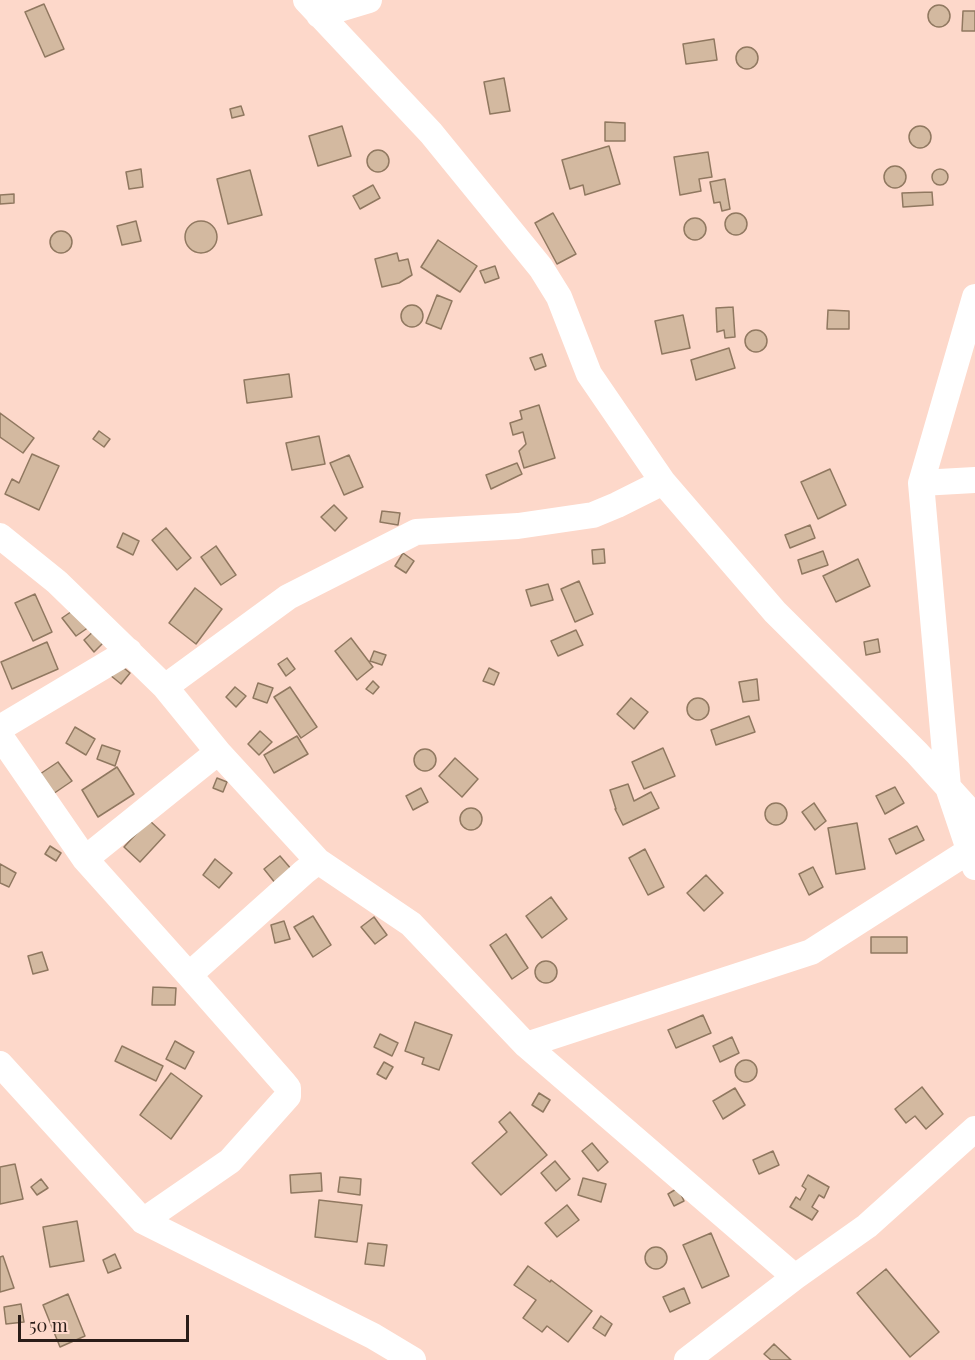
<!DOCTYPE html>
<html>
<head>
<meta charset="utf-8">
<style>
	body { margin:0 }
	#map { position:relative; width:975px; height:1360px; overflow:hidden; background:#fdd8ca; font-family:"Playfair Display",serif }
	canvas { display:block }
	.scale { position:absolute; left:18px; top:1315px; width:171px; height:27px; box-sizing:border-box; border:3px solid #2a1d18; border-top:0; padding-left:8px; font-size:18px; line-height:21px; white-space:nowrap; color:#2a1d18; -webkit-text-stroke:4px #fdd8ca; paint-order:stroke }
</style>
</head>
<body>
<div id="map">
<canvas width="975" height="1360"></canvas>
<div class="scale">50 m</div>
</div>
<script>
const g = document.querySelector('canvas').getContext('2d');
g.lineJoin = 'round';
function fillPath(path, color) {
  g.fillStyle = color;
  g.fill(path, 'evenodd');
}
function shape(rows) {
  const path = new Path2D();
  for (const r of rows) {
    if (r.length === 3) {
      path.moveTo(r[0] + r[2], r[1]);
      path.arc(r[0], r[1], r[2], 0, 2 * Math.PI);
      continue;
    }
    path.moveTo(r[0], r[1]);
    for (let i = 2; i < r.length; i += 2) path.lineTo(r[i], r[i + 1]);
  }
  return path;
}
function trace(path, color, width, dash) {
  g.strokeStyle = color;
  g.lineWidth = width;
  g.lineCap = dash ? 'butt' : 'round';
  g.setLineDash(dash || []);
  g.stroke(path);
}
const building = shape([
	[44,4,64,49,45,57,25,12,44,4],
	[939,16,11],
	[963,11,975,11,975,31,962,31,963,11],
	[714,39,717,60,686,64,683,44,714,39],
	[747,58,11],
	[504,78,510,111,490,114,484,82,504,78],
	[241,106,244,115,232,118,230,109,241,106],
	[605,122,625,123,625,141,605,141,605,122],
	[342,126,351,156,318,166,309,136,342,126],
	[920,137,11],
	[609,146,620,184,585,195,583,185,570,189,562,160,609,146],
	[378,161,11],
	[708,152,712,177,699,179,701,191,680,195,674,157,708,152],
	[895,177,11],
	[940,177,8],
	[141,169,143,187,129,189,126,172,141,169],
	[250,170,262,215,228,224,217,179,250,170],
	[725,179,730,209,722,211,720,202,714,203,710,182,725,179],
	[373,185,380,198,360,209,353,196,373,185],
	[932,192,933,205,903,207,902,193,932,192],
	[14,194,14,203,0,204,0,195,14,194],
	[553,213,576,254,557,264,535,223,553,213],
	[736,224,11],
	[695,229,11],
	[136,221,141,241,122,245,117,226,136,221],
	[201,237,16],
	[61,242,11],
	[438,240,477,266,460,292,421,267,438,240],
	[397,253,399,261,408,259,412,275,399,283,382,287,375,259,397,253],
	[495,266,499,278,485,283,480,271,495,266],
	[437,295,452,301,441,329,426,323,437,295],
	[412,316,11],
	[733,307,735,337,725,338,724,330,717,332,716,308,733,307],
	[828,310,849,311,849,329,827,329,828,310],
	[683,315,690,348,662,354,655,321,683,315],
	[756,341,11],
	[729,348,735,368,696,380,691,360,729,348],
	[542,354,546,366,535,370,530,358,542,354],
	[289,374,292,397,247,403,244,380,289,374],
	[539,405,555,458,524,468,519,451,526,444,523,432,513,435,510,423,522,419,520,411,539,405],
	[0,413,34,438,23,453,0,437,0,413],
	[99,431,110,439,104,447,93,439,99,431],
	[319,436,325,464,292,470,286,443,319,436],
	[32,454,59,466,39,510,5,494,12,479,19,483,32,454],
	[349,455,363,487,344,495,330,463,349,455],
	[517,463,522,474,491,489,486,475,517,463],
	[830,469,846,505,818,519,801,482,830,469],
	[334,505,347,518,335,531,321,517,334,505],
	[382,511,400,513,398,525,380,522,382,511],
	[810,525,815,538,790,548,785,535,810,525],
	[166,528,191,558,177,570,152,540,166,528],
	[123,533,139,541,133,555,117,547,123,533],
	[216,546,236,575,221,585,201,557,216,546],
	[604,549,605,563,593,564,592,550,604,549],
	[823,551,828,565,802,574,798,560,823,551],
	[403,553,414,561,406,573,395,566,403,553],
	[858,559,870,586,836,602,823,576,858,559],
	[579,581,593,614,575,622,561,589,579,581],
	[548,584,553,600,531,606,526,590,548,584],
	[195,588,222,609,196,644,169,623,195,588],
	[35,594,52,632,33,641,15,603,35,594],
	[75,609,89,627,76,636,62,618,75,609],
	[96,629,106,640,94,652,84,640,96,629],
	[576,630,583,645,558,656,551,641,576,630],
	[351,638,373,667,357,680,335,651,351,638],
	[878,639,880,652,866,655,864,642,878,639],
	[47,642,58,669,12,689,1,662,47,642],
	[374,651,386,655,382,665,370,661,374,651],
	[287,658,295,669,286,676,278,664,287,658],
	[119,664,130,673,121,684,110,675,119,664],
	[489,668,499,673,494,685,483,681,489,668],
	[757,679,759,700,743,702,739,682,757,679],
	[373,681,379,687,373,694,366,689,373,681],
	[258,683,273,688,267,703,253,698,258,683],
	[235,687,246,696,236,707,226,697,235,687],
	[290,687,317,727,301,738,274,697,290,687],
	[631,698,648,712,634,729,617,714,631,698],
	[698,709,11],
	[749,716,755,732,716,745,711,730,749,716],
	[75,727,95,739,86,755,66,743,75,727],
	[260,731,272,742,259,755,248,744,260,731],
	[297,736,308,754,274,773,264,755,297,736],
	[102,745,120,751,115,766,97,759,102,745],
	[663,748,675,776,644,789,632,762,663,748],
	[425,760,11],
	[455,758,478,779,462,797,439,776,455,758],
	[58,762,72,781,53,794,40,774,58,762],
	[117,767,134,794,98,817,82,790,117,767],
	[217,778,227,782,223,792,213,788,217,778],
	[628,784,634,801,651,792,659,808,623,825,615,809,616,809,610,790,628,784],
	[895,787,904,803,885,814,876,796,895,787],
	[421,788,428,802,413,810,406,796,421,788],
	[814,803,826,821,815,830,802,812,814,803],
	[776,814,11],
	[471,819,11],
	[149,820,165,835,140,862,124,847,149,820],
	[857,823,865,869,836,874,828,828,857,823],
	[917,826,924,840,896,854,889,839,917,826],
	[50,846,61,853,56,861,45,854,50,846],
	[645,849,664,887,648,895,629,858,645,849],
	[280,856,292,870,276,884,264,869,280,856],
	[215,859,232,873,219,888,203,875,215,859],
	[0,864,16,873,9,887,0,883,0,864],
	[813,867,823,887,809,895,799,874,813,867],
	[706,875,723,893,704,911,687,893,706,875],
	[551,897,567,919,542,938,526,916,551,897],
	[313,916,331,945,313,957,294,927,313,916],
	[374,917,387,935,375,944,361,927,374,917],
	[284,921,290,939,275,943,271,925,284,921],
	[506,934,528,968,512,979,490,945,506,934],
	[871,937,907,937,907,953,871,953,871,937],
	[42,952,48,970,33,974,28,956,42,952],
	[546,972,11],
	[153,987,176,988,175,1005,152,1005,153,987],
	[703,1015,711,1033,676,1048,668,1030,703,1015],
	[415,1022,452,1035,439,1070,422,1064,424,1058,405,1051,415,1022],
	[380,1034,398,1043,392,1056,374,1047,380,1034],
	[732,1037,739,1053,720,1062,713,1046,732,1037],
	[175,1041,194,1052,185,1069,166,1059,175,1041],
	[122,1046,163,1066,156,1081,115,1061,122,1046],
	[746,1071,11],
	[384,1062,393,1067,386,1079,377,1074,384,1062],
	[171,1073,202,1096,171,1139,140,1115,171,1073],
	[922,1087,943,1114,926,1129,915,1116,906,1123,895,1109,922,1087],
	[735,1088,745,1105,723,1119,713,1101,735,1088],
	[539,1093,550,1100,543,1112,532,1105,539,1093],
	[510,1112,547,1155,501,1195,472,1163,507,1132,499,1122,510,1112],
	[592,1143,608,1162,598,1171,582,1151,592,1143],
	[773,1151,779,1165,759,1174,753,1160,773,1151],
	[555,1161,570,1179,556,1191,541,1173,555,1161],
	[15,1164,23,1199,0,1204,0,1167,15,1164],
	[321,1173,322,1191,291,1193,290,1175,321,1173],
	[808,1175,829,1187,824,1198,819,1195,812,1207,818,1211,812,1220,790,1207,796,1197,800,1200,806,1189,802,1186,808,1175],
	[340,1177,361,1179,360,1195,338,1192,340,1177],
	[583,1178,606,1184,601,1202,578,1195,583,1178],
	[41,1179,48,1188,37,1195,31,1187,41,1179],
	[678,1188,684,1201,674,1206,668,1194,678,1188],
	[319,1200,362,1205,357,1242,315,1237,319,1200],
	[567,1205,579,1220,557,1237,545,1223,567,1205],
	[77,1221,84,1261,50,1267,43,1227,77,1221],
	[711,1233,729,1276,702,1288,683,1245,711,1233],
	[368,1243,387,1245,384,1266,365,1264,368,1243],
	[656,1258,11],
	[115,1254,121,1268,108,1273,103,1260,115,1254],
	[3,1256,14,1288,0,1292,0,1257,3,1256],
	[528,1266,550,1282,551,1280,592,1311,568,1342,547,1326,542,1332,523,1318,536,1300,514,1285,528,1266],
	[886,1269,939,1332,910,1357,857,1293,886,1269],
	[684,1288,690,1303,670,1312,663,1297,684,1288],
	[68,1294,85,1336,60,1347,43,1305,68,1294],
	[21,1304,24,1322,6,1324,4,1307,21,1304],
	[601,1316,612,1324,605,1336,593,1328,601,1316],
	[774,1344,791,1360,771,1360,764,1354,774,1344]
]);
fillPath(building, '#d3b9a0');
trace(building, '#907860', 1.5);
trace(shape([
	[306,0,431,133,541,268,559,297,589,374,663,482,775,612,917,753,975,817],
	[319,15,369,0],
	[975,297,921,483,948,787,975,867],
	[921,483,975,480],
	[0,536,57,582,165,687,218,752,318,861,411,924,526,1045,795,1277],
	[165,687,288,597,416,532,518,526,593,515,617,505,663,482],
	[0,728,129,651],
	[0,736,85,859,189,975,284,1083,288,1088,288,1096,230,1161,143,1221],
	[85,859,218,752],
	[189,975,304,872,318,861],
	[526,1045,811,952,969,851],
	[0,1064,143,1221,373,1336,413,1360],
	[687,1360,795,1277,867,1226,975,1129]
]), '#fff', 26);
</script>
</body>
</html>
